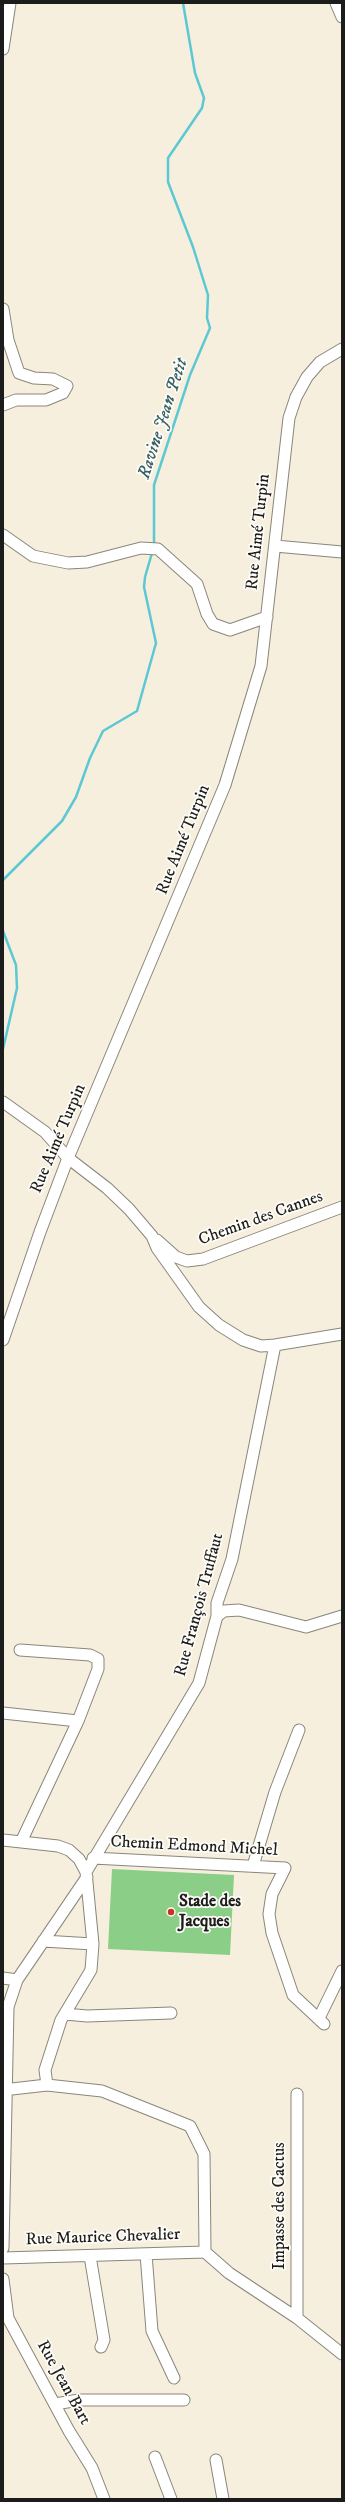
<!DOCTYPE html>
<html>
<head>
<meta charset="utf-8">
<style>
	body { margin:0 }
	#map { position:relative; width:345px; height:2502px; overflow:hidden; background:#f6efdd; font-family:"IM FELL DW Pica",serif }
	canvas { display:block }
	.frame { position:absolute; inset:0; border:4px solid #1c1c1c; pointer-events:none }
</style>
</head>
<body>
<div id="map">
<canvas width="345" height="2502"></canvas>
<div class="frame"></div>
</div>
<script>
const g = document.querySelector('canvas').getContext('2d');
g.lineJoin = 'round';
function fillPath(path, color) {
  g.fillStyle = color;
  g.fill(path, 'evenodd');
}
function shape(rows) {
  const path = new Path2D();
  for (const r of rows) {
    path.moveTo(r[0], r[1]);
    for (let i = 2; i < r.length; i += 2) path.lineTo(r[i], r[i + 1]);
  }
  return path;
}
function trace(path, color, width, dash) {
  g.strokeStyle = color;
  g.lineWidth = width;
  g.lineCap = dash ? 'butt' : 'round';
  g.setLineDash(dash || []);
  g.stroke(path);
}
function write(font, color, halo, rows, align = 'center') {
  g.font = font + ' "IM FELL DW Pica",serif';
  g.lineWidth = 3.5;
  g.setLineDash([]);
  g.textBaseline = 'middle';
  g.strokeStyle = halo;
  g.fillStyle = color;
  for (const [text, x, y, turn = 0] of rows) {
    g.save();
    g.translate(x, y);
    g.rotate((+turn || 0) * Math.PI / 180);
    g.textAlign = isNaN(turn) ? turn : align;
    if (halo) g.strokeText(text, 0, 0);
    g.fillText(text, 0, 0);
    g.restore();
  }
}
fillPath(shape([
	[112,1869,234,1875,230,1955,108,1949]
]), '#8bce87');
trace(shape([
	[154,546,154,485,190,375,210,328,207,318,208,295,193,247,168,182,168,158,202,108,204,98,195,73,183,3],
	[3,880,62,821,76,797,90,758,103,731,137,711,156,643,144,587,145,577,152,553],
	[3,931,16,965,17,988,3,1049]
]), '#5cc8d3', 2.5);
const minor = shape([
	[336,3,342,17],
	[3,49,10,3],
	[3,309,8,340,19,373,34,378,53,379,67,386,63,393,46,400,16,400,3,405],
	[3,535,33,556,68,563,87,562,141,548,158,549,197,584,207,614,213,624,230,630,267,617],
	[275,546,342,552],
	[3,1102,45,1132,68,1158,107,1188,129,1209,152,1236,157,1248,199,1307,219,1325,243,1340,261,1346,275,1345,342,1334],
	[157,1240,176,1257,187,1261,203,1259,342,1207],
	[3,1340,40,1232,68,1158,225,785,261,666,289,418,296,397,307,377,320,362,342,349],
	[217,1616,224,1611,239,1610,306,1627,342,1616],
	[20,1650,90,1655,98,1659,98,1669,78,1721,21,1842],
	[3,1713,78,1721],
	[3,1840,58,1846,69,1850,79,1859,86,1872,93,1944,91,1970,61,2020,45,2070,47,2085],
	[93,1858,285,1868,272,1894,269,1914,272,1933,293,1995,324,2024],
	[253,1866,275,1792,299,1730],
	[86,1872,199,1683,217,1616,217,1603,232,1559,275,1345],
	[43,1941,93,1944],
	[3,1978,17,1980],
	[65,2014,87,2016,171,2013],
	[319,2018,342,1971],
	[3,2090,47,2085,102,2091,190,2126,204,2154,205,2252,229,2273,297,2318,342,2354],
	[297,2094,297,2318],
	[3,2248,8,2007,17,1980,87,1877],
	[146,2254,152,2331,174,2378],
	[90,2256,104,2340,101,2347],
	[3,2258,205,2252],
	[3,2279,8,2318,69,2431,92,2468,104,2499],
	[55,2404,79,2400,184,2400],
	[155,2457,171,2499],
	[216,2460,223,2499]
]);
trace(minor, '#89867c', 13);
trace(minor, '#fff', 11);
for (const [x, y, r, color] of [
	[171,1912,4,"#c8321e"]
]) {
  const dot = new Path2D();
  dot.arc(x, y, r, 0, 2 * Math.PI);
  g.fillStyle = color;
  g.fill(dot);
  trace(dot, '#fdfcf7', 1.5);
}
write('17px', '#1c1c1c', '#fdfcf7', [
	["Rue Aimé Turpin",259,532,-84],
	["Rue Aimé Turpin",184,840,-68],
	["Rue Aimé Turpin",59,1139,-67],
	["Chemin des Cannes",261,1219,-20],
	["Rue François Truffaut",200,1605,-75],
	["Chemin Edmond Michel",194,1847,3],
	["Impasse des Cactus",280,2206,-90],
	["Rue Maurice Chevalier",103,2238,-2],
	["Rue Jean Bart",63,2383,61]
]);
write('bold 17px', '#1c1c1c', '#fdfcf7', [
	["Stade des",179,1902],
	["Jacques",179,1922]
], 'left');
write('italic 18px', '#366165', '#fdfcf7', [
	["Ravine Jean Petit",164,419,-72]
]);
</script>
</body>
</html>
